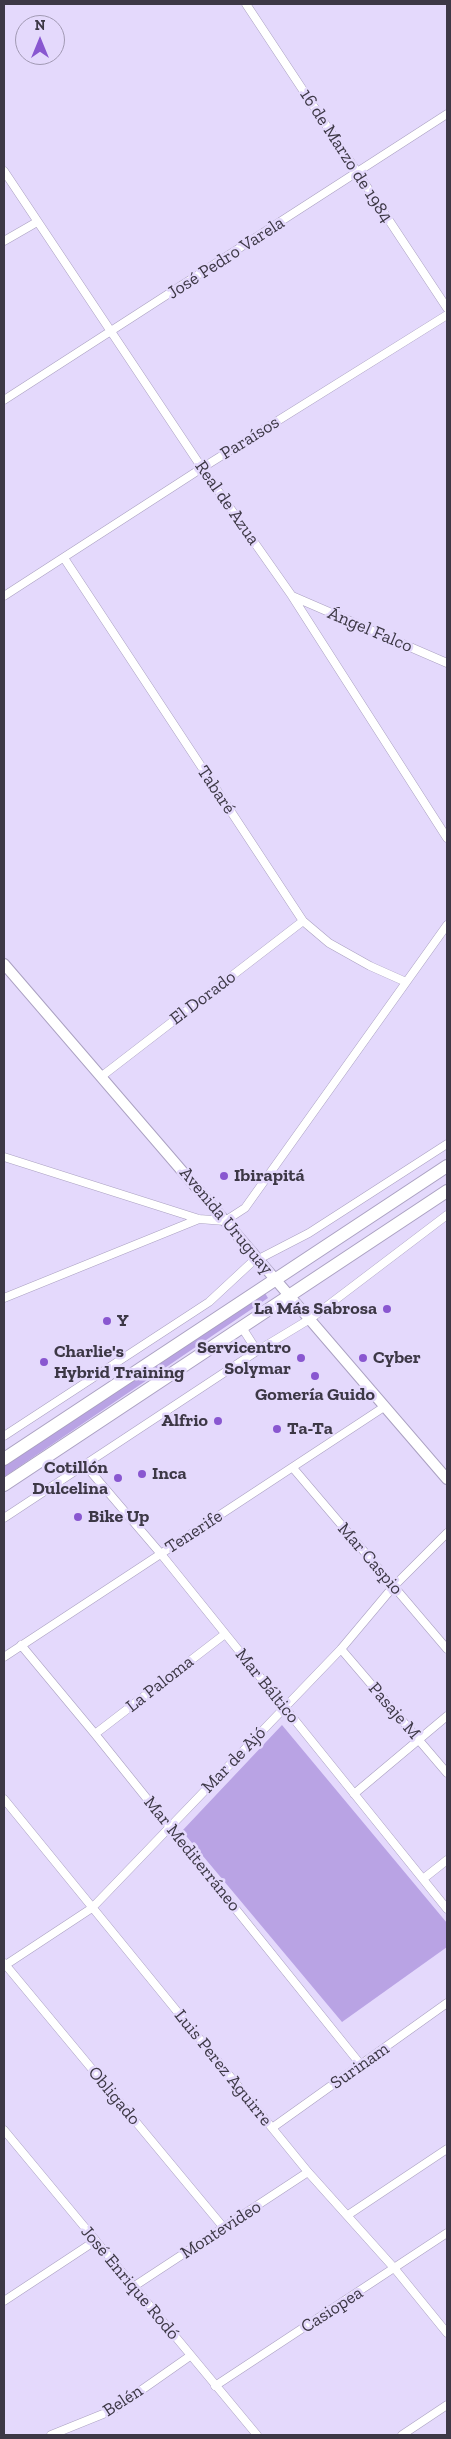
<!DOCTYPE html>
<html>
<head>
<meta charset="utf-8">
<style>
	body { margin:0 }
	#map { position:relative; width:451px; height:2439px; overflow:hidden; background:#e4d9fc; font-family:"Zilla Slab",serif }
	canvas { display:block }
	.frame { position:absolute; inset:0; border:5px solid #3d3846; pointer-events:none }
	.north { position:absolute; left:15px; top:15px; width:50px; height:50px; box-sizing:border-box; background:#e4d9fc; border:1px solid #a199b3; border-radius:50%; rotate:0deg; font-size:14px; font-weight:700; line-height:20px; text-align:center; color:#3d3846 }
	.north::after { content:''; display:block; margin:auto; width:18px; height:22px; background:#8957d0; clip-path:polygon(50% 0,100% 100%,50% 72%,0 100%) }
</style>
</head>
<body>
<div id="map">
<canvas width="451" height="2439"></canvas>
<div class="frame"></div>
<div class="north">N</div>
</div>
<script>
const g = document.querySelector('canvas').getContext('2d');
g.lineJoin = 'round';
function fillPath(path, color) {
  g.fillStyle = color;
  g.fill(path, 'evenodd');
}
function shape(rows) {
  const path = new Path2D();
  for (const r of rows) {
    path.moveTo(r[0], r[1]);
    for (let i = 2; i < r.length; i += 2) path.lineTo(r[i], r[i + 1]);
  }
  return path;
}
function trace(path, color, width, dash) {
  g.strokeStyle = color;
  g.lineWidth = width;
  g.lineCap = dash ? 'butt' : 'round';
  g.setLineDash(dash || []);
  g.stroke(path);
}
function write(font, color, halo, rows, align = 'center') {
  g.font = font + ' "Zilla Slab",serif';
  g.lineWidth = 5;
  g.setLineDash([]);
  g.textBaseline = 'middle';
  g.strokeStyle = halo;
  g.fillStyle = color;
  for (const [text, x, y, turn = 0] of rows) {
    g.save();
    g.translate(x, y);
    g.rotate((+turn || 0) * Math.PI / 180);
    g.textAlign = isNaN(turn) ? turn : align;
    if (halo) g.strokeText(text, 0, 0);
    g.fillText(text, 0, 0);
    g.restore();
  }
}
fillPath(shape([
	[265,1293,268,1298,4,1477,4,1466],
	[282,1725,447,1923,447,1947,342,2022,182,1831]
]), '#b9a3e4');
const minor = shape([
	[246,4,447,308],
	[4,171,202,468,292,596,447,838],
	[4,241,37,222],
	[4,400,447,114],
	[64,558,303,921,329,943,370,966,406,982],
	[4,596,202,468,447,315],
	[292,596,447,663],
	[102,1076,303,921],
	[4,1157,199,1219,225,1221,245,1208,447,925],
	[4,1298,199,1219],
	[241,1326,257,1351],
	[4,1436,209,1302,251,1263,309,1233,447,1144],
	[85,1465,161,1554,447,1909],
	[293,1468,447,1649],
	[4,1518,257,1351,310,1319,447,1215],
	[21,1645,95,1734,361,2065],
	[341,1649,447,1773],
	[4,1657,384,1407],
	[95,1734,225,1634],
	[354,1794,447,1716],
	[4,1799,308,2172,395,2269,447,2333],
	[423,1879,447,1860],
	[4,1963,224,2228],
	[4,1966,92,1908,341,1649,393,1587,447,1533],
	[272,2128,447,2003],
	[4,2130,257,2435],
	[348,2215,447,2149],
	[133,2287,308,2172],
	[4,2301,95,2241],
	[215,2386,447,2233],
	[51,2435,113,2410,190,2356],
	[402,2435,447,2405]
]);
const tertiary = shape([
	[4,964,447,1479]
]);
const primary = shape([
	[4,1459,447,1166],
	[4,1485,447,1191]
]);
trace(minor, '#aaa0c1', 9);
trace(tertiary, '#aaa0c1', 12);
trace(primary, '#aaa0c1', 14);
trace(minor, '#fff', 8);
trace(tertiary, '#fff', 10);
trace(primary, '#fff', 12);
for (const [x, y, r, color] of [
	[224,1176,5,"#8957d0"],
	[387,1309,5,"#8957d0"],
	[107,1321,5,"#8957d0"],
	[301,1358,5,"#8957d0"],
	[363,1358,5,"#8957d0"],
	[44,1362,5,"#8957d0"],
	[315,1376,5,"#8957d0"],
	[218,1421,5,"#8957d0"],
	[277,1429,5,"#8957d0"],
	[142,1474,5,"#8957d0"],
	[118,1478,5,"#8957d0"],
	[78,1517,5,"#8957d0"]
]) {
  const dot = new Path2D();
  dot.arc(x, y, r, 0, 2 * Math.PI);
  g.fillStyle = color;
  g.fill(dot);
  trace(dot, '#e4d9fc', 2);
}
write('18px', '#3d3846', '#e4d9fc', [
	["16 de Marzo de 1984",346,156,57],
	["José Pedro Varela",226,258,-33],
	["Paraísos",250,438,-32],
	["Real de Azua",227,503,55],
	["Ángel Falco",370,630,23],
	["Tabaré",216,790,56],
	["El Dorado",203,998,-37],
	["Avenida Uruguay",226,1221,50],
	["Tenerife",194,1532,-33],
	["Mar Caspio",370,1559,49],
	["La Paloma",160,1684,-38],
	["Mar Báltico",267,1686,51],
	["Pasaje M",394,1711,49],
	["Mar de Ajó",234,1760,-46],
	["Mar Mediterráneo",192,1854,51],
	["Surinam",360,2066,-35],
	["Luis Perez Aguirre",223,2068,51],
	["Obligado",114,2096,50],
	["Montevideo",221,2230,-33],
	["José Enrique Rodó",130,2283,50],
	["Casiopea",332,2310,-33],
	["Belén",123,2401,-33]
]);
write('bold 18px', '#3d3846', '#e4d9fc', [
	["Ibirapitá",234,1176],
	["La Más Sabrosa",377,1309,"right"],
	["Y",117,1321],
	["Servicentro",291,1348,"right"],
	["Solymar",291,1369,"right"],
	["Charlie's",54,1352],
	["Hybrid Training",54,1373],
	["Cyber",373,1358],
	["Gomería Guido",315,1395,"center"],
	["Alfrio",208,1421,"right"],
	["Ta-Ta",287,1429],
	["Cotillón",108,1468,"right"],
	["Dulcelina",108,1489,"right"],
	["Inca",152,1474],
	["Bike Up",88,1517]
], 'left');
</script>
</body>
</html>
